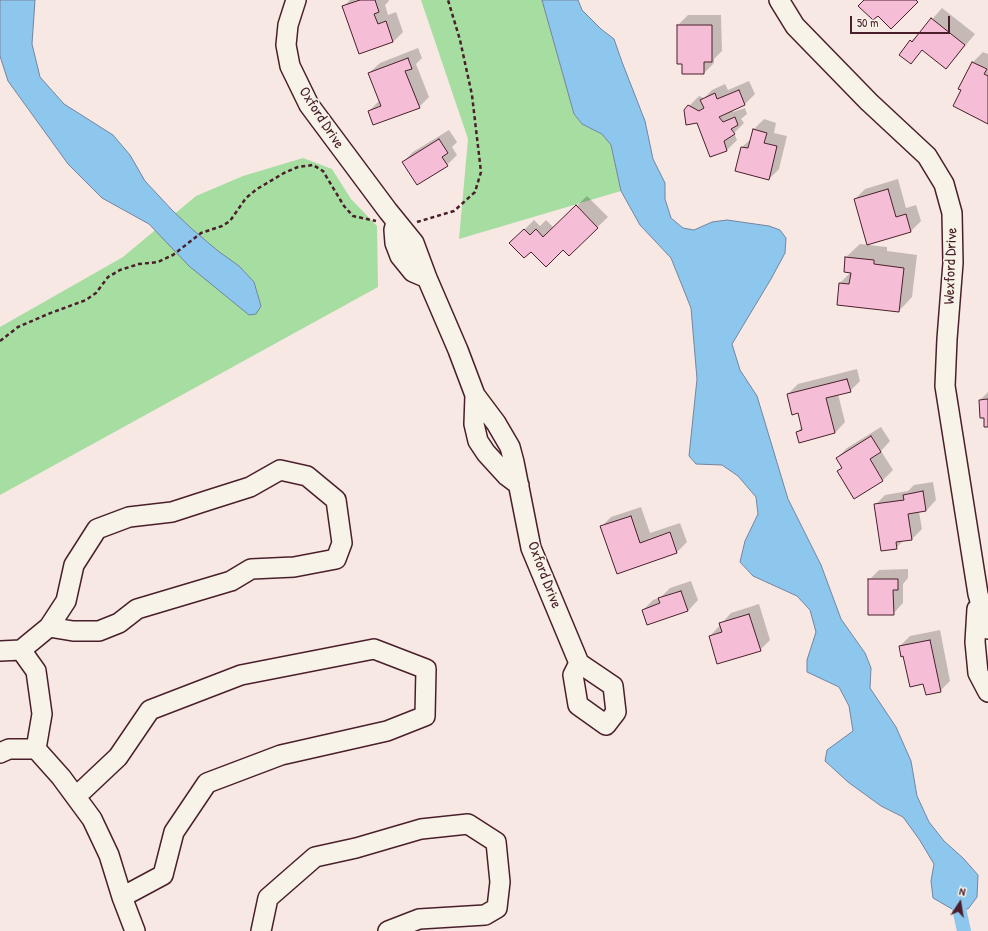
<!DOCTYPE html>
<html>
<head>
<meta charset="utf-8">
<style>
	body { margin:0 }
	#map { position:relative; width:988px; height:931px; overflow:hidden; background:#f7e8e4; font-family:"Patrick Hand",sans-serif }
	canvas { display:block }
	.north { position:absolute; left:940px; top:883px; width:40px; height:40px; -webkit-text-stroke:3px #f7f3e8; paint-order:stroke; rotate:12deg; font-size:11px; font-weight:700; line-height:16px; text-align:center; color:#4a1f2b }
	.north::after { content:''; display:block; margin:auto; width:14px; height:18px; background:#4a1f2b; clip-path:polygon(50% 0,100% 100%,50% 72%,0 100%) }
	.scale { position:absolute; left:850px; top:16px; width:100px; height:18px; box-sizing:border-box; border:2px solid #4a1f2b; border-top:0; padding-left:5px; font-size:12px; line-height:14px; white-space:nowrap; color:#4a1f2b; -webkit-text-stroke:3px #f7f3e8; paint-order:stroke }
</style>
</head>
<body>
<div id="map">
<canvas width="988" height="931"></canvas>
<div class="north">N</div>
<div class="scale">50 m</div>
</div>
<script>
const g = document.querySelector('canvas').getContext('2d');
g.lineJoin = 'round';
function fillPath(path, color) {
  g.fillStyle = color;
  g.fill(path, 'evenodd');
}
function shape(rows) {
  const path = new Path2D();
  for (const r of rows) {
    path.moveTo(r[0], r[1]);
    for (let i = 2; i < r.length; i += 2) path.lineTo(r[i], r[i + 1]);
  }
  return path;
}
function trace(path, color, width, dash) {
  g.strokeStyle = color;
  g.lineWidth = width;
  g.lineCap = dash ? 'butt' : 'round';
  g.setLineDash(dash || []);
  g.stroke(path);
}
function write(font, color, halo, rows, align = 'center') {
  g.font = font + ' "Patrick Hand",sans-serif';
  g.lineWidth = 3;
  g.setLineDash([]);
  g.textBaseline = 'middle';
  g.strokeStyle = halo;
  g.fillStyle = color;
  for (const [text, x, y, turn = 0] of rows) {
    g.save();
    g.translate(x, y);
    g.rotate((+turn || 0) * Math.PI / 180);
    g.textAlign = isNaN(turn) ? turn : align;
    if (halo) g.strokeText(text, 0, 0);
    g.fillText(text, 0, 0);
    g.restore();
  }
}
fillPath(shape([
	[421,0,542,0,574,114,582,124,602,134,611,145,621,191,459,239,468,139],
	[303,158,332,169,351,199,377,226,378,287,0,495,0,327,123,257,196,196,243,176]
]), '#a6dda1');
const water = shape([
	[0,0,35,0,32,44,40,77,64,104,113,135,130,155,145,181,172,210,192,229,218,251,239,266,254,282,261,306,256,314,249,315,189,266,149,224,102,198,68,164,8,81,0,56,0,0],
	[542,0,578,0,582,10,601,29,614,39,622,62,645,121,653,159,665,183,665,199,671,218,683,228,694,230,712,222,727,220,769,226,780,230,786,238,785,253,771,279,732,344,740,370,757,396,788,499,821,565,841,619,865,653,871,668,870,688,896,727,911,761,917,796,929,822,944,841,963,858,978,875,977,897,968,909,952,909,933,898,931,881,934,864,919,839,903,817,881,806,848,782,825,761,827,750,853,731,849,706,839,687,807,672,807,660,816,632,810,610,797,596,753,576,740,562,745,541,758,514,756,497,738,476,722,465,696,464,689,456,697,379,691,308,671,258,640,225,621,191,611,145,602,134,582,124,574,114,542,0]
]);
fillPath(water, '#8ec7ed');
trace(water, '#73849f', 1);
fillPath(shape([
	[350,0,388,0,389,1,385,5,388,15,396,12,403,32,393,42,344,6],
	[942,8,975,34,956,57,946,67,923,49,911,63,900,54,911,41,922,31],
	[688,15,721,15,722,51,714,59,714,63,704,73,678,25],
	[418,48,422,58,416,64,429,97,419,107,369,111,380,100,369,73,380,63],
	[983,52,988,54,988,123,962,90,960,88,973,62],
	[749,81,755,94,745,104,732,110,733,112,745,108,747,114,741,119,744,123,734,133,737,140,727,150,711,156,697,122,689,106,699,96,704,98,712,90,725,84,728,90],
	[764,119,776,123,774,133,787,136,779,169,769,179,736,170,742,147,752,138,754,129],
	[449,130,457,142,452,147,457,155,447,165,403,162,413,152],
	[898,179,906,208,916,205,921,221,911,231,868,243,855,199,865,189],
	[587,196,608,217,569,255,563,249,531,250,511,243,534,220,540,226,546,220,554,228],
	[860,244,887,247,887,251,917,255,912,297,899,311,838,304,840,283,851,272,846,257],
	[857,369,860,381,850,391,838,394,845,422,835,433,797,432,802,427,799,412,788,394,798,384],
	[988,392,988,426,980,400],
	[881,427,890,441,881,451,893,470,883,480,854,498,843,467,837,458,847,448],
	[933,482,936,500,926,511,919,512,922,529,912,539,904,540,896,548,875,505,885,495,908,491,914,485],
	[641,507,650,533,680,523,687,542,677,552,617,573,601,527,611,517],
	[908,569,908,578,903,584,903,603,893,614,869,580,879,570],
	[691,581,698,600,688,611,643,610,653,600,661,597,670,588],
	[759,604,770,640,760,650,710,636,731,613],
	[940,630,950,681,940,691,924,683,904,655,900,646,910,636]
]), '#0003');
trace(shape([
	[955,890,964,931]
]), '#8ec7ed', 14);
const building = shape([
	[360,0,375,0,379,12,374,14,378,24,386,21,393,42,359,54,342,6,360,0],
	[864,0,916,0,918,2,891,29,878,16,873,20,858,6,864,0],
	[931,18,965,45,946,69,922,50,911,64,899,55,910,40,912,42,931,18],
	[677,25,712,25,712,62,704,62,704,74,682,74,682,64,677,64,677,25],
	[408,58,412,69,405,71,420,108,373,125,368,111,381,106,368,73,408,58],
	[972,62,987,69,984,74,988,76,988,124,953,106,961,90,958,89,972,62],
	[739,90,745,105,719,117,723,122,735,117,738,125,731,129,735,134,724,141,727,151,710,157,697,123,686,125,684,110,688,105,699,111,704,108,700,100,715,93,717,99,739,90],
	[753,129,767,133,764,143,777,146,769,180,735,171,741,147,748,148,753,129],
	[439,139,448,153,442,157,448,166,417,185,402,162,439,139],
	[888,189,896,217,906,214,911,232,867,245,854,199,888,189],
	[576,205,598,228,569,256,563,250,546,267,531,252,524,258,509,243,524,229,530,235,536,229,543,237,576,205],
	[845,257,874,260,874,264,904,268,899,312,837,305,839,283,849,284,851,273,844,272,845,257],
	[847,379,851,392,826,398,835,433,799,443,796,432,802,430,798,413,792,415,787,394,847,379],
	[988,399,988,427,984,427,984,418,980,418,979,400,988,399],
	[871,436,881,452,870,459,883,481,854,499,837,471,842,468,836,458,871,436],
	[923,491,926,511,908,514,912,540,896,542,897,549,881,551,874,504,904,500,903,495,923,491],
	[631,516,640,543,670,532,677,553,617,574,600,526,631,516],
	[868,579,898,579,898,590,893,590,894,615,868,615,868,579],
	[681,591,688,611,647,625,642,610,660,603,658,598,681,591],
	[749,614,761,651,717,664,709,636,722,632,719,623,749,614],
	[930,640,941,692,926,695,923,684,910,687,903,656,901,657,899,646,930,640]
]);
fillPath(building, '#f5bed6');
trace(building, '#4a1f2b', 1);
const minor = shape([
	[296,0,288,25,286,45,290,66,309,105,388,211,414,243,427,278,458,350,475,395,496,423,510,447,514,462,531,548,579,663,613,686,616,712,606,725,578,705,573,675,579,663],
	[779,0,795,26,869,102,927,156,944,184,952,213,953,263,947,339,945,386,978,594,988,629],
	[396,222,394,230,395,243,400,256,413,272,427,278],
	[475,395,474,424,478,441,486,453,507,476,519,485],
	[977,609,975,642,978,673,988,692],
	[21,650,49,627,73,631,99,631,119,623,137,609,231,581,251,569,294,567,336,559,342,543,336,500,307,476,280,470,250,487,209,500,172,512,129,517,97,529,74,565,66,601,49,627],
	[0,651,21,650,36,671,42,714,36,749,9,749,0,753],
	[36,749,61,777,92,819,109,855,122,897,135,931],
	[75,795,83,790,118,757,150,710,241,675,374,649,426,669,425,716,387,731,281,755,207,783,174,832,163,875,122,897],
	[261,931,268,898,315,857,356,848,421,829,468,824,496,842,500,882,497,908,485,915,419,919,388,931]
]);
trace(minor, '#4a1f2b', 22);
trace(shape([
	[417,222,454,211,475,192,481,172,472,95,460,40,448,0],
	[0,341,18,327,48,314,86,300,96,293,108,277,120,270,139,264,158,262,173,255,201,233,222,226,230,221,246,198,257,189,284,173,298,167,313,165,323,171,344,206,353,216,376,221]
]), '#4a1f2b', 2.5, [4, 3]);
trace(minor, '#f7f3e8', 19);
write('15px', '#4a1f2b', '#f7f3e8', [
	["Oxford Drive",321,118,57],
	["Wexford Drive",951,266,-88],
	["Oxford Drive",544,575,69]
]);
</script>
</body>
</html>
